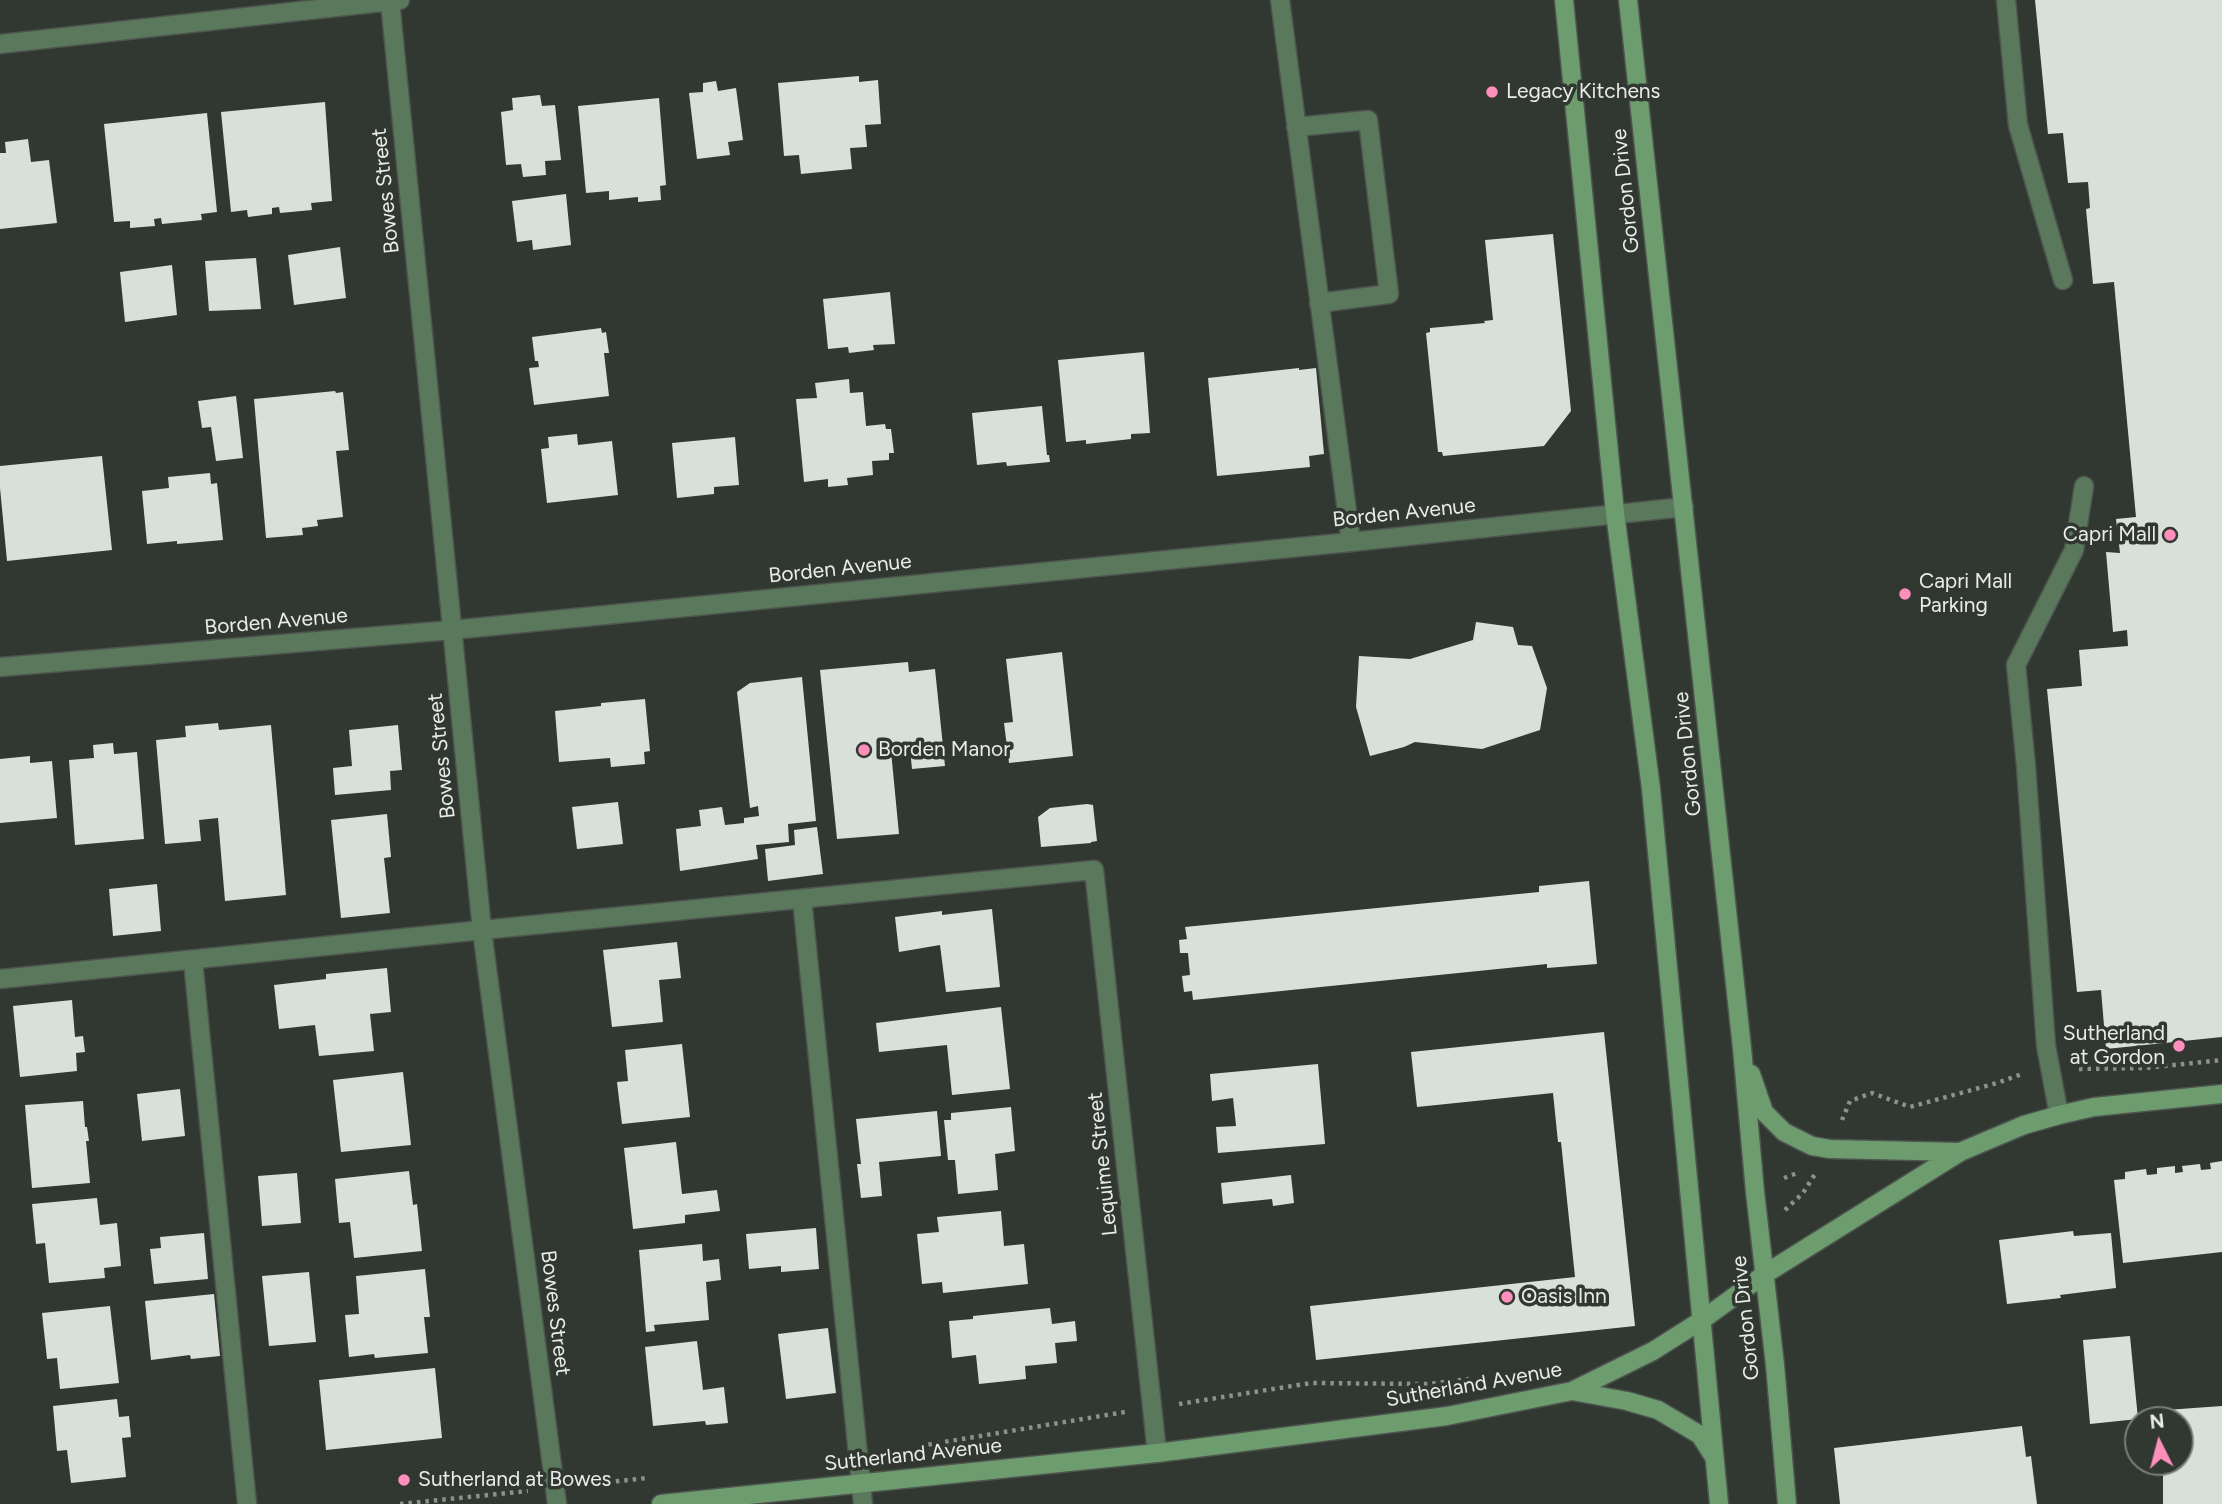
<!DOCTYPE html>
<html>
<head>
<meta charset="utf-8">
<style>
	body { margin:0 }
	#map { position:relative; width:2222px; height:1504px; overflow:hidden; background:#313731; font-family:Figtree,sans-serif }
	canvas { display:block }
	.north { position:absolute; left:2124px; top:1406px; width:70px; height:70px; box-sizing:border-box; background:#313731; border:2px solid #7b7f7b; border-radius:50%; rotate:354deg; font-size:19px; font-weight:700; line-height:28px; text-align:center; color:#e9ece9 }
	.north::after { content:''; display:block; margin:auto; width:24px; height:32px; background:#fe8ebb; clip-path:polygon(50% 0,100% 100%,50% 72%,0 100%) }
</style>
</head>
<body>
<div id="map">
<canvas width="2222" height="1504"></canvas>
<div class="north">N</div>
</div>
<script>
const g = document.querySelector('canvas').getContext('2d');
g.lineJoin = 'round';
function fillPath(path, color) {
  g.fillStyle = color;
  g.fill(path, 'evenodd');
}
function shape(rows) {
  const path = new Path2D();
  for (const r of rows) {
    path.moveTo(r[0], r[1]);
    for (let i = 2; i < r.length; i += 2) path.lineTo(r[i], r[i + 1]);
  }
  return path;
}
function trace(path, color, width, dash) {
  g.strokeStyle = color;
  g.lineWidth = width;
  g.lineCap = dash ? 'butt' : 'round';
  g.setLineDash(dash || []);
  g.stroke(path);
}
function write(font, color, halo, rows, align = 'center') {
  g.font = font + ' Figtree,sans-serif';
  g.lineWidth = 7;
  g.setLineDash([]);
  g.textBaseline = 'middle';
  g.strokeStyle = halo;
  g.fillStyle = color;
  for (const [text, x, y, turn = 0] of rows) {
    g.save();
    g.translate(x, y);
    g.rotate((+turn || 0) * Math.PI / 180);
    g.textAlign = isNaN(turn) ? turn : align;
    if (halo) g.strokeText(text, 0, 0);
    g.fillText(text, 0, 0);
    g.restore();
  }
}
fillPath(shape([
	[2035,0,2222,0,2222,1037,2106,1049,2101,990,2077,992,2047,689,2082,686,2079,650,2128,646,2127,630,2113,632,2106,552,2120,553,2116,519,2136,517,2114,282,2093,284,2086,209,2090,208,2088,182,2068,183,2063,133,2048,134],
	[859,76,859,82,878,80,881,124,865,125,867,147,850,148,852,169,801,174,799,155,784,156,778,83],
	[716,81,718,91,736,88,743,140,728,142,730,155,697,159,689,93,703,92,703,83],
	[540,95,542,106,555,105,561,160,545,161,546,175,523,177,521,164,506,165,501,112,513,110,512,98],
	[659,98,666,185,660,186,661,200,638,202,638,197,609,200,609,191,586,193,578,106],
	[325,102,332,201,311,203,312,210,280,213,279,207,272,208,272,214,248,217,247,210,231,212,221,112],
	[207,113,217,212,201,214,202,220,162,224,161,218,154,219,155,226,130,228,130,221,114,222,104,124],
	[28,139,31,162,49,160,57,223,0,229,0,153,6,153,5,142],
	[566,194,571,245,533,250,532,240,517,242,512,201],
	[1553,234,1571,411,1544,446,1443,456,1442,452,1438,452,1426,333,1430,332,1430,328,1485,323,1484,321,1493,320,1485,240],
	[340,247,346,298,294,305,288,255],
	[256,258,261,309,209,311,205,261],
	[172,265,177,315,125,322,120,272],
	[890,292,895,344,873,345,874,350,849,353,848,347,828,349,823,299],
	[601,328,602,333,606,332,609,353,604,353,609,396,534,405,529,368,539,367,538,361,535,361,532,337],
	[1144,352,1150,433,1131,434,1131,439,1086,444,1086,440,1066,442,1058,360],
	[1299,368,1299,370,1316,368,1324,454,1309,456,1310,467,1217,476,1208,378],
	[849,379,850,393,863,392,866,426,885,424,886,429,891,429,894,453,889,453,889,460,872,461,873,475,847,478,848,485,828,487,828,479,804,482,796,399,817,398,815,383],
	[335,391,336,393,343,392,349,450,336,451,343,517,317,520,318,526,302,528,303,535,266,538,254,399],
	[236,396,243,458,216,461,211,427,202,428,198,401],
	[1042,406,1047,455,1049,455,1050,462,1007,466,1006,462,977,465,972,413],
	[577,434,578,445,612,441,618,495,547,503,541,449,549,448,548,437],
	[735,437,739,485,714,487,714,494,677,498,672,443],
	[102,456,112,550,7,561,0,488,0,466],
	[210,473,211,484,217,483,223,540,177,544,177,541,147,544,142,491,169,488,168,477],
	[1476,622,1513,627,1518,645,1532,646,1547,688,1540,730,1482,749,1415,742,1404,747,1370,756,1356,707,1359,656,1410,659,1473,640],
	[1062,652,1073,756,1009,763,1004,723,1013,722,1006,659],
	[908,662,909,672,935,669,945,766,912,769,910,749,891,751,899,834,837,839,820,670],
	[802,677,816,821,788,824,789,842,756,845,758,859,680,871,676,829,701,826,699,810,722,807,725,825,744,823,744,818,759,816,758,806,750,808,737,692,750,683],
	[645,699,650,751,644,752,645,764,611,767,610,758,559,762,555,711,601,706,601,703],
	[218,723,219,730,271,725,286,895,225,901,218,818,199,820,201,841,165,844,156,740,186,737,185,726],
	[398,725,402,770,390,771,391,790,335,795,333,768,352,766,349,730],
	[113,743,114,754,137,752,144,839,75,845,69,760,94,758,93,745],
	[30,756,30,763,52,761,57,818,0,823,0,759],
	[618,802,623,844,577,849,572,807],
	[1087,804,1093,805,1097,841,1091,842,1091,843,1041,847,1038,817,1050,808],
	[387,814,391,857,384,858,390,913,341,918,331,820],
	[817,827,823,874,768,881,765,849,795,845,794,830],
	[1589,881,1597,964,1547,968,1547,964,1193,1000,1192,991,1184,992,1182,976,1190,975,1188,953,1180,953,1179,940,1187,939,1185,927,1539,892,1539,886],
	[157,884,161,931,113,936,109,889],
	[992,909,1000,987,946,992,940,945,899,952,895,917,942,911,942,915],
	[677,942,681,978,659,980,663,1022,612,1027,603,950],
	[387,968,391,1012,370,1014,374,1051,319,1056,315,1025,279,1029,274,985,326,979,326,974],
	[72,1000,75,1037,83,1036,85,1052,76,1053,77,1071,20,1077,13,1006],
	[1001,1007,1010,1089,952,1095,947,1045,879,1052,876,1023],
	[1604,1032,1635,1326,1316,1360,1310,1306,1575,1277,1561,1142,1558,1142,1553,1093,1417,1107,1411,1052],
	[682,1044,690,1117,622,1124,617,1082,628,1081,625,1050],
	[1318,1064,1325,1144,1218,1153,1216,1127,1236,1126,1233,1098,1212,1101,1210,1074],
	[403,1072,411,1145,341,1152,333,1080],
	[180,1089,185,1136,142,1141,137,1094],
	[83,1101,85,1127,87,1127,89,1141,86,1141,90,1183,32,1188,25,1105],
	[1011,1107,1015,1151,995,1154,998,1190,958,1194,955,1160,948,1160,944,1120,951,1120,951,1113],
	[937,1111,941,1156,879,1162,882,1196,861,1198,857,1164,861,1164,856,1119],
	[676,1142,682,1194,717,1190,720,1211,685,1215,685,1223,633,1229,624,1148],
	[2222,1161,2222,1252,2123,1263,2114,1180,2125,1179,2125,1172,2146,1169,2147,1175,2157,1174,2157,1168,2175,1166,2175,1173,2183,1172,2182,1166,2200,1164,2201,1170,2211,1169,2210,1163],
	[409,1171,413,1205,417,1204,422,1251,354,1258,350,1222,339,1223,335,1179],
	[297,1173,301,1223,262,1226,258,1176],
	[1291,1175,1294,1203,1273,1206,1272,1199,1223,1204,1221,1183],
	[97,1198,100,1225,117,1223,121,1266,104,1268,105,1278,49,1283,45,1243,36,1244,32,1204],
	[1001,1211,1004,1246,1024,1244,1028,1284,943,1293,942,1282,922,1284,917,1234,939,1232,937,1217],
	[816,1228,819,1269,781,1272,781,1266,749,1269,746,1234],
	[2073,1231,2074,1236,2111,1233,2116,1288,2060,1295,2061,1298,2007,1304,1999,1240],
	[204,1233,208,1279,154,1284,150,1249,161,1248,160,1237],
	[702,1244,703,1261,719,1259,721,1280,706,1282,709,1320,654,1325,655,1331,646,1332,639,1250],
	[425,1269,430,1317,424,1317,428,1353,375,1358,374,1354,349,1357,345,1315,359,1314,356,1276],
	[309,1272,316,1342,269,1346,262,1276],
	[214,1294,220,1356,191,1359,190,1355,151,1360,145,1301],
	[110,1306,119,1383,60,1389,57,1358,47,1359,42,1313],
	[1050,1308,1052,1324,1075,1321,1077,1341,1055,1343,1057,1363,1025,1366,1026,1379,979,1384,976,1355,952,1358,949,1321,973,1319,973,1316],
	[828,1328,836,1393,786,1399,778,1334],
	[2130,1336,2138,1419,2090,1424,2083,1340],
	[697,1341,703,1390,724,1387,728,1423,706,1425,705,1421,653,1426,645,1347],
	[435,1368,442,1438,326,1450,319,1380],
	[117,1399,119,1417,129,1416,131,1437,122,1438,126,1477,71,1483,67,1450,57,1451,53,1406],
	[2222,1406,2222,1504,2163,1504,2163,1473,2161,1473,2159,1462,2180,1462,2180,1420,2153,1420,2152,1411],
	[2022,1426,2026,1457,2031,1456,2037,1504,1840,1504,1834,1448]
]), '#d9e0d9');
const lane = shape([
	[1280,0,1351,542],
	[2006,0,2018,125,2063,280],
	[1296,127,1368,120,1389,294,1319,303],
	[802,899,863,1504],
	[193,961,247,1504],
	[0,979,482,930],
	[2059,1115,2046,1046,2026,766,2016,665,2074,550,2084,486]
]);
const street = shape([
	[390,1,482,930,557,1504],
	[0,44,400,0],
	[0,667,452,630,1351,542,1684,507],
	[482,930,1094,870,1157,1453]
]);
const secondary = shape([
	[1564,0,1615,513,1651,789,1719,1504],
	[1628,0,1742,1048,1755,1192,1775,1365,1787,1504],
	[1751,1074,1764,1112,1784,1132,1812,1146,1830,1149,1960,1152],
	[1572,1391,1627,1401,1658,1410,1700,1435,1714,1457],
	[661,1504,1157,1453,1447,1416,1572,1391,1653,1351,1702,1320,1765,1274,1960,1152,2024,1125,2059,1115,2094,1107,2222,1094]
]);
trace(lane, '#4e544e', 21);
trace(street, '#4e544e', 21);
trace(secondary, '#4e544e', 21);
trace(shape([
	[2079,1069,2145,1068,2222,1060],
	[1842,1120,1850,1101,1872,1093,1910,1107,1997,1083,2022,1074],
	[1784,1178,1800,1172],
	[1785,1210,1803,1193,1815,1174],
	[1179,1404,1311,1383,1429,1384,1469,1379],
	[920,1446,1125,1412],
	[582,1485,647,1478],
	[400,1504,528,1491]
]), '#8c918c', 4.5, [3.5, 5]);
trace(lane, '#5a785b', 18);
trace(street, '#5a785b', 18);
trace(secondary, '#6d9d6f', 18);
for (const [x, y, r, color] of [
	[1492,92,7,"#fe8ebb"],
	[2170,535,7,"#fe8ebb"],
	[1905,594,7,"#fe8ebb"],
	[864,750,7,"#fe8ebb"],
	[2179,1046,7,"#fe8ebb"],
	[1507,1297,7,"#fe8ebb"],
	[404,1480,7,"#fe8ebb"]
]) {
  const dot = new Path2D();
  dot.arc(x, y, r, 0, 2 * Math.PI);
  g.fillStyle = color;
  g.fill(dot);
  trace(dot, '#313731', 2.5);
}
write('21px', '#e9ece9', '#313731', [
	["Legacy Kitchens",1506,92],
	["Capri Mall",2156,535,"right"],
	["Capri Mall",1919,582],
	["Parking",1919,606],
	["Borden Manor",878,750],
	["Sutherland",2165,1034,"right"],
	["at Gordon",2165,1058,"right"],
	["Oasis Inn",1521,1297],
	["Sutherland at Bowes",418,1480]
], 'left');
write('21px', '#e9ece9', '#313731', [
	["Bowes Street",386,191,-96],
	["Gordon Drive",1626,191,-96],
	["Borden Avenue",1404,513,-6],
	["Borden Avenue",840,569,-6],
	["Borden Avenue",276,622,-5],
	["Gordon Drive",1688,754,-96],
	["Bowes Street",442,756,-96],
	["Lequime Street",1103,1164,-96],
	["Bowes Street",555,1313,83],
	["Gordon Drive",1746,1318,-96],
	["Sutherland Avenue",1474,1385,-10],
	["Sutherland Avenue",913,1455,-6]
]);
</script>
</body>
</html>
